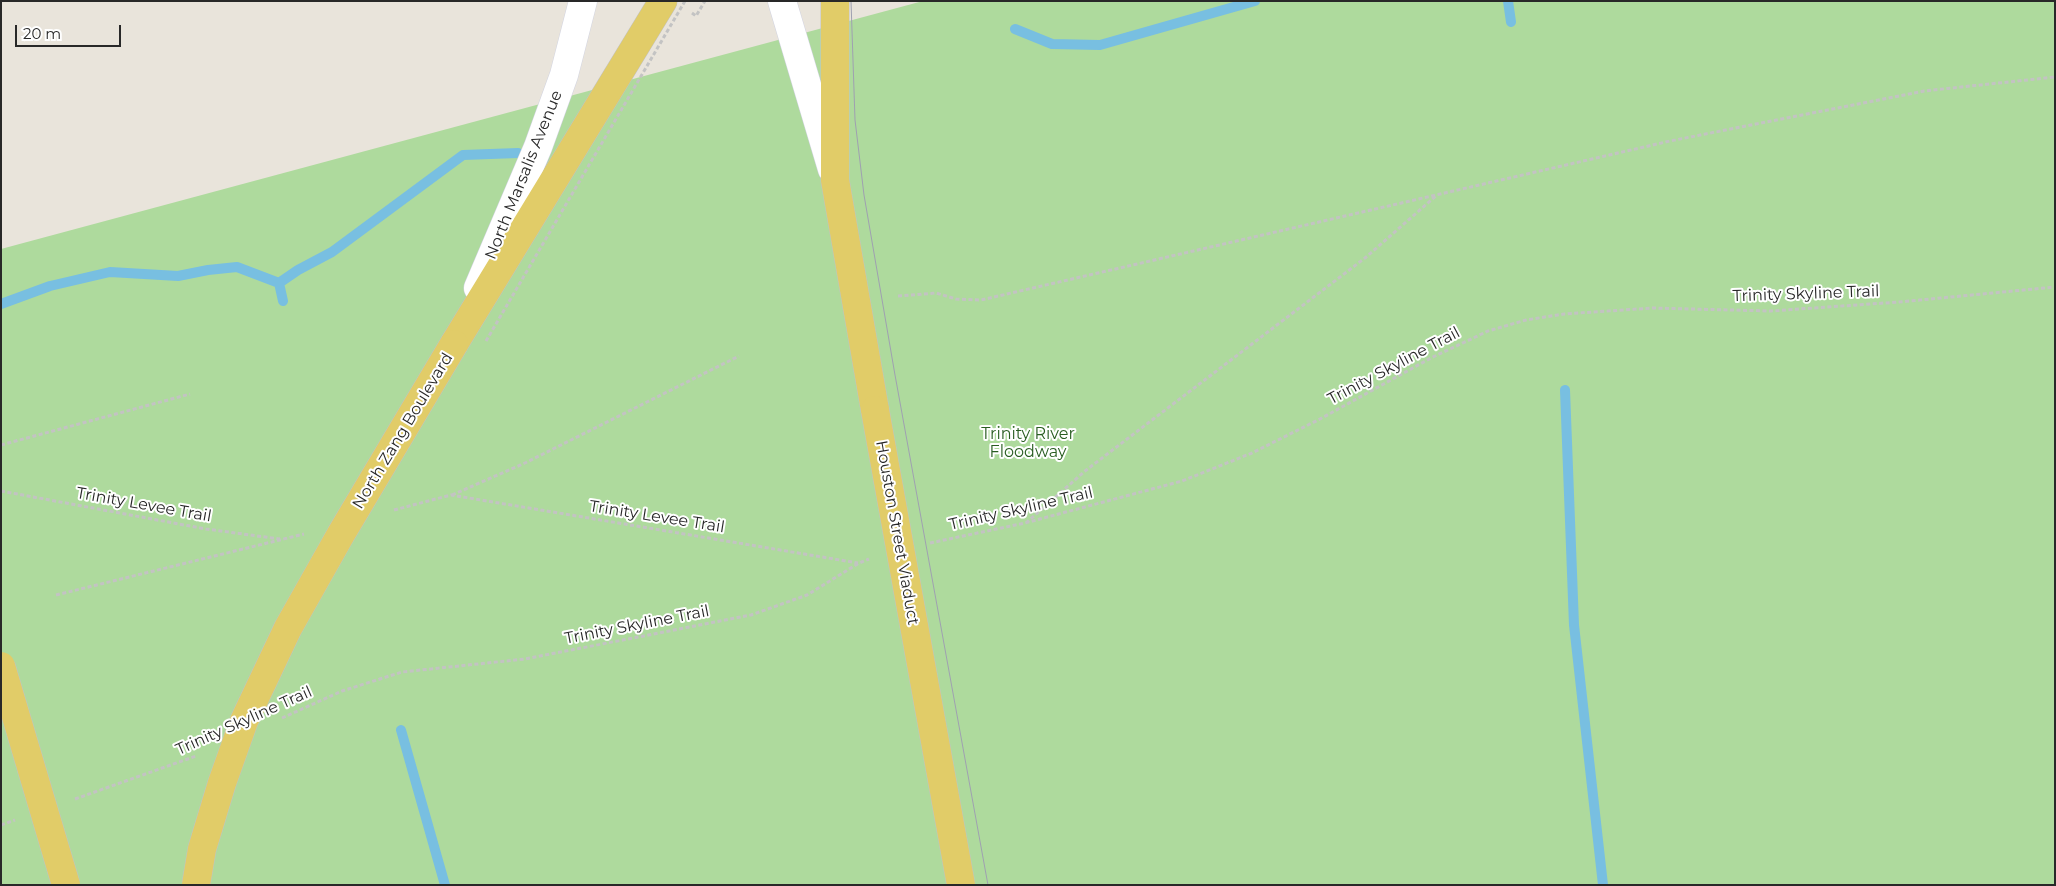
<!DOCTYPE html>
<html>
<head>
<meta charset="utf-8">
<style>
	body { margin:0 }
	#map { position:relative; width:2056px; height:886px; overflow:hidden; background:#e9e4db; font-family:Montserrat,sans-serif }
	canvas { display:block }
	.frame { position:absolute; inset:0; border:2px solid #282828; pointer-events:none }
	.scale { position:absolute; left:15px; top:25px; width:106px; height:22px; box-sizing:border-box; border:2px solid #282828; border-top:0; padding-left:6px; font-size:15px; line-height:18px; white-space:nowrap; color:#282828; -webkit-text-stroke:4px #fff; paint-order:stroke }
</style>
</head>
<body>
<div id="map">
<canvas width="2056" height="886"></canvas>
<div class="frame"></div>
<div class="scale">20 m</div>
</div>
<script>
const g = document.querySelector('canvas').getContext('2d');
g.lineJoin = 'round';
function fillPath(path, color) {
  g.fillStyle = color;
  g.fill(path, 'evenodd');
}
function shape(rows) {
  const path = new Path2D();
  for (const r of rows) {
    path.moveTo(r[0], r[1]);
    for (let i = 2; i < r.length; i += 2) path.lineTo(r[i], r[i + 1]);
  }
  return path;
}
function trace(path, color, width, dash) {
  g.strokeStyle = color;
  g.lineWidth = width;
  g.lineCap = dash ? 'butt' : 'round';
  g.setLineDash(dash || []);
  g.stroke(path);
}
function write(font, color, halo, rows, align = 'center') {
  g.font = font + ' Montserrat,sans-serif';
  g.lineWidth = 4;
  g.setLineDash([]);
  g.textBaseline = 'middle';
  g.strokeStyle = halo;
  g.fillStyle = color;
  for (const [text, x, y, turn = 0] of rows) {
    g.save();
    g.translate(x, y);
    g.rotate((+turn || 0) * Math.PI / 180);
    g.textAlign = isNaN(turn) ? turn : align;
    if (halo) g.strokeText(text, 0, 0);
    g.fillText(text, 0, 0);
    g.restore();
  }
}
fillPath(shape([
	[923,1,2055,1,2055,885,1,885,1,249]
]), '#aeda9d');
trace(shape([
	[1508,1,1511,22],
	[1015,29,1052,44,1100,45,1255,1],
	[279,283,298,270,332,252,463,155,518,153],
	[279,283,283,301],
	[1,304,50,286,110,272,178,276,208,270,237,267,279,283],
	[1565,390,1574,625,1603,885],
	[401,730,445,885]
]), '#78bfe1', 10);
const minor = shape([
	[782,1,832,169],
	[478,288,538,147,564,75,583,1]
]);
const major = shape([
	[835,1,835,180,875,410],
	[454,344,663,1]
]);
trace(minor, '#d1d3e0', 29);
trace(major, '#c3c3c3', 29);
trace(shape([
	[692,13,696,16,705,1],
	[898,296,936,293,956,299,981,300,1670,141,1924,91,2055,77],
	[1,445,190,394],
	[1,491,206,529,280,539],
	[452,495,525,463,739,356],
	[394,510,451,495,858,563],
	[1026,523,1085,471,1365,258,1437,195],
	[930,543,1025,523,1182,481,1252,453,1320,419,1431,358,1488,331,1526,320,1564,314,1653,308,1771,311,1899,302,2055,287],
	[56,595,304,534],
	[282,718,342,691,402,672,525,659,751,615,807,595,859,563,869,559],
	[75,799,196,756],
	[1,825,15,820]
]), '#c3c3c3', 3, [4, 2.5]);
trace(minor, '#fff', 28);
trace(major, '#e1cc68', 28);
trace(shape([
	[851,1,855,120,864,195,895,375,988,885]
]), '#9fa0b1', 1);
const majorBridge = shape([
	[875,410,961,885],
	[1,666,66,885],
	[196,885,202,849,222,783,244,721,288,628,341,534,454,344]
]);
trace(majorBridge, '#c3c3c3', 29, []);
trace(shape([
	[486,341,685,1]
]), '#c3c3c3', 3, [4, 2.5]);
trace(majorBridge, '#e1cc68', 28);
write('16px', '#282828', '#fff', [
	["North Marsalis Avenue",524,175,-68],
	["Trinity Skyline Trail",1806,294,-2],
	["Trinity Skyline Trail",1394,366,-28],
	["North Zang Boulevard",403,431,-59],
	["Trinity Levee Trail",144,505,10],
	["Trinity Skyline Trail",1021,509,-13],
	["Trinity Levee Trail",657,517,9],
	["Houston Street Viaduct",897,533,80],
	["Trinity Skyline Trail",637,625,-11],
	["Trinity Skyline Trail",244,721,-24]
]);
write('16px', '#295d21', '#fff', [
	["Trinity River",1028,434],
	["Floodway",1028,452]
]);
</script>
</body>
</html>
